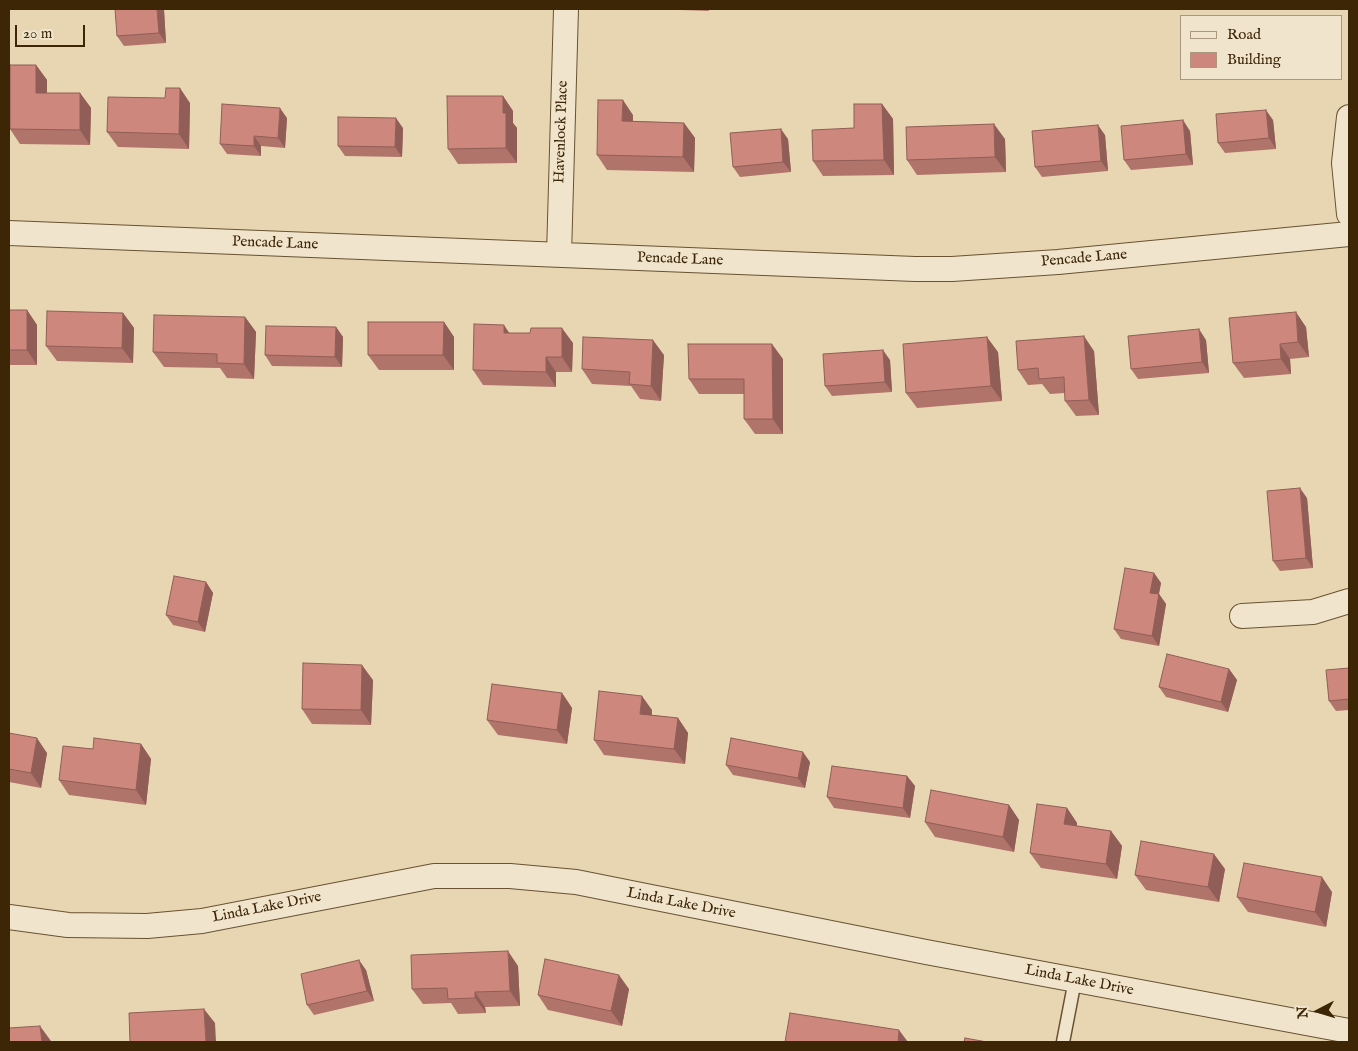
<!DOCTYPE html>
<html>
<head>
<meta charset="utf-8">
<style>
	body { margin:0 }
	#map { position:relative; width:1358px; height:1051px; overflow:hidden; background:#e8d6b2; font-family:"IM FELL English",serif }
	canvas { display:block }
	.frame { position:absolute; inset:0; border:10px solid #3d2606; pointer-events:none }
	.legend { position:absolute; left:1180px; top:15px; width:162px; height:65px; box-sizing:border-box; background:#f0e4cd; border:1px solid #a8987d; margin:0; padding:6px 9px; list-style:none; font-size:15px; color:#3d2606 }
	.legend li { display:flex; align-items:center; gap:10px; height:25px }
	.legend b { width:25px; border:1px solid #a8987d }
	.north { position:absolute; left:1293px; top:986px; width:50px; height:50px; -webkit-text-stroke:4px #f0e4cd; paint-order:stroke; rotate:265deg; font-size:14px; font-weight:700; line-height:20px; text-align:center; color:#3d2606 }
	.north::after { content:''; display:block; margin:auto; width:18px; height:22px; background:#3d2606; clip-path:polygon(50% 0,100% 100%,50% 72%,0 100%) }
	.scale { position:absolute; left:15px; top:25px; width:70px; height:22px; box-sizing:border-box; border:2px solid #3d2606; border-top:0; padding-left:6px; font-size:15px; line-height:18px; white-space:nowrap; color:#3d2606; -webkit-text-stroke:4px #f0e4cd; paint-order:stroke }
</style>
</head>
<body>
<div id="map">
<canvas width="1358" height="1051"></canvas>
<div class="frame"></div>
<ul class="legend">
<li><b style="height:6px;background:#f0e4cd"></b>Road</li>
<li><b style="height:14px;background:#cd877c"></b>Building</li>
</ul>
<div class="north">N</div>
<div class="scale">20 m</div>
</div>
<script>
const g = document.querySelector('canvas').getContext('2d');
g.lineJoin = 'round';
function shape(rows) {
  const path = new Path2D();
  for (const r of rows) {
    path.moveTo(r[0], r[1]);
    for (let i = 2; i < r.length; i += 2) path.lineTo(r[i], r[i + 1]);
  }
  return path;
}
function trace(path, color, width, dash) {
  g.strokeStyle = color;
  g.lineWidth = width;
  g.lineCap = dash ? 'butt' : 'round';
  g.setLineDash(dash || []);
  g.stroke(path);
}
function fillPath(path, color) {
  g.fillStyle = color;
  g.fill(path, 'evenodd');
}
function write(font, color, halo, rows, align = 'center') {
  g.font = font + ' "IM FELL English",serif';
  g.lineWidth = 4.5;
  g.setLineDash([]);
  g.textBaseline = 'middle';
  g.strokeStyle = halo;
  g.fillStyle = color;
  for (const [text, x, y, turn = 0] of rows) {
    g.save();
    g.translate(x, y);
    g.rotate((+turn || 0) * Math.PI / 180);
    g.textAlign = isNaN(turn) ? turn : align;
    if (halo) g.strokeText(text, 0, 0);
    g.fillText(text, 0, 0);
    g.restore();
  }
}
const service = shape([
	[1063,1042,1075,980]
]);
const minor = shape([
	[1349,117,1344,163,1349,214],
	[9,233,915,269,952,269,1058,262,1349,234],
	[559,255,566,9],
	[1242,616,1313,612,1349,601],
	[9,917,68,925,147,926,202,921,434,876,510,876,576,882,926,952,1349,1031]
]);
trace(service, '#685231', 15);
trace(minor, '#685231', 26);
trace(service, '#f0e4cd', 12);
trace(minor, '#f0e4cd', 24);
fillPath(shape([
	[680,9,708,9,709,11,681,10],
	[164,10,166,43,124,46,117,36],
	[36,65,47,80,47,93,80,93,91,108,90,145,20,144,10,129],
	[503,96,513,111,513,123,517,128,517,163,458,164,448,149],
	[190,103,189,149,118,147,107,132],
	[882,104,893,119,894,175,823,176,813,161,854,128],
	[633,115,633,121,684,123,695,138,694,172,607,170,597,155],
	[287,118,285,148,261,146,261,156,227,154,220,144],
	[1273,120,1276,149,1225,153,1218,143],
	[403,128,402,157,345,156,338,146],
	[1190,131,1193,165,1131,170,1124,160],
	[1105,135,1108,171,1042,177,1035,167],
	[788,139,791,172,740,177,733,167],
	[1005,139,1006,172,917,175,907,160],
	[9,310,27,310,37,325,37,365,9,365],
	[123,313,134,328,133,363,57,361,46,346],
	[245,317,256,332,254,379,227,378,220,368,164,367,153,352],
	[444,322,454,337,454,370,379,370,368,355],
	[336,327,343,337,342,367,272,366,265,355],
	[1306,327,1309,357,1290,359,1291,374,1244,378,1233,363],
	[510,333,573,343,572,372,556,372,556,387,483,385,473,370],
	[1206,340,1209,373,1138,379,1131,369],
	[1094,351,1099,415,1076,416,1065,401,1065,393,1050,394,1042,384,1028,385,1018,370],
	[998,352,1002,401,917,408,906,393],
	[664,355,661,401,640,399,631,386,592,384,582,369],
	[783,359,783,434,755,434,744,419,744,394,699,394,689,379],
	[890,360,892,392,832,396,825,386],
	[1307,498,1313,568,1280,571,1273,561],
	[1154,573,1161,583,1159,594,1166,604,1159,646,1121,639,1114,629],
	[206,582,213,593,205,632,173,625,166,615],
	[1349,668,1349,710,1336,711,1329,701],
	[1229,669,1237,680,1228,712,1166,697,1159,687],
	[373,680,371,725,312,724,302,709],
	[562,693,572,708,567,744,498,735,487,720],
	[652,710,652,715,678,718,688,733,685,764,604,755,594,740],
	[9,733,47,753,41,788,9,782],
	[141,744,151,759,146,805,69,795,59,780,93,749],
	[810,762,805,788,733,775,726,765],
	[907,776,915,786,910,818,834,808,827,797],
	[1009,805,1019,820,1014,852,935,837,925,822],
	[1067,808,1077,823,1077,826,1111,831,1122,846,1117,879,1041,868,1030,853],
	[1225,869,1219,902,1146,890,1135,875],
	[1332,892,1326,927,1248,912,1237,897],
	[518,966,520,1006,485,1007,486,1013,458,1014,451,1003,423,1004,412,989],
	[366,970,374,1001,314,1015,307,1005],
	[629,989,622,1026,548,1010,538,995]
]), '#b0746b');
fillPath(shape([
	[157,9,163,9,164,10,166,43,159,33],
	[36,65,47,80,47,108,36,93],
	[180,88,190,103,189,149,179,134],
	[80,93,91,108,90,145,80,130],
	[503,96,513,111,513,123,517,128,517,163,506,148,503,113],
	[623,100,633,115,632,136,622,121],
	[882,104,893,119,894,175,884,160],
	[280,108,287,118,285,148,278,138],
	[1266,110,1273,120,1276,149,1269,138],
	[396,118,403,128,402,157,395,147],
	[1183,120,1190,131,1193,165,1186,154],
	[684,123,695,138,694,172,683,157],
	[994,124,1005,139,1006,172,995,157],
	[1098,125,1105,135,1108,171,1101,161],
	[781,129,788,139,791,172,783,162],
	[254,136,261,146,261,156,254,146],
	[27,310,37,325,37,365,27,350],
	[1296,312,1306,327,1309,357,1298,342],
	[123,313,134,328,133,363,122,348],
	[245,317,256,332,254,379,244,364],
	[444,322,454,337,454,370,443,355],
	[504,325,514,340,504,333],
	[336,327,343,337,342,367,335,357],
	[562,328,573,343,572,372,562,357],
	[1199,329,1206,340,1209,373,1202,362],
	[1084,336,1094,351,1099,415,1089,400],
	[987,337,998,352,1002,401,991,386],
	[653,340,664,355,661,401,651,386],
	[772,344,783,359,783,434,773,419],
	[1280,344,1290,359,1291,374,1281,359],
	[883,350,890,360,892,392,885,382],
	[546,357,556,372,556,387,546,372],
	[1300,488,1307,498,1313,568,1306,558],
	[1154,573,1161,583,1157,603,1150,593],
	[206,582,213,593,205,632,198,622],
	[1159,594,1166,604,1159,646,1152,636],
	[362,665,373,680,371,725,361,710],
	[1229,669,1237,680,1228,712,1221,702],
	[562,693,572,708,567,744,557,730],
	[642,696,652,710,650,729,640,714],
	[678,718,688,733,685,764,674,749],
	[37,738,47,753,41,788,31,773],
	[141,744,151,759,146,805,136,790],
	[803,752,810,762,805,788,798,778],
	[907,776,915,786,910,818,903,808],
	[1009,805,1019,820,1014,852,1003,837],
	[1067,808,1077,823,1075,839,1064,824],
	[1111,831,1122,846,1117,879,1106,864],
	[1214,854,1225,869,1219,902,1208,887],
	[1322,877,1332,892,1326,927,1315,912],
	[508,951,518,966,520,1006,510,991],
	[359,960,366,970,374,1001,367,991],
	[619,975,629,989,622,1026,611,1011],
	[475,992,485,1007,486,1013,475,998],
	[204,1009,215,1023,216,1042,206,1042],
	[40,1026,51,1041,51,1042,42,1042],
	[899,1030,908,1042,898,1042]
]), '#905e57');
const building = shape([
	[115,9,157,9,159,33,117,36,115,9],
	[10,65,36,65,36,93,80,93,80,130,10,129,10,65],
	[166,88,180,88,179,134,107,132,108,97,165,98,166,88],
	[447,96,503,96,503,113,506,113,506,148,448,149,447,96],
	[598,100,623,100,622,121,684,123,683,157,597,155,598,100],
	[222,104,280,108,278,138,254,136,254,146,220,144,222,104],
	[854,104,882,104,884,160,813,161,812,130,854,128,854,104],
	[1266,110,1269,138,1218,143,1216,114,1266,110],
	[338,117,396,118,395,147,338,146,338,117],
	[1183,120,1186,154,1124,160,1121,126,1183,120],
	[994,124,995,157,907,160,906,127,994,124],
	[1098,125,1101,161,1035,167,1032,131,1098,125],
	[781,129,783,162,733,167,730,133,781,129],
	[9,310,27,310,27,350,9,350,9,310],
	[47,311,123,313,122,348,46,346,47,311],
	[1296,312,1298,342,1280,344,1281,359,1233,363,1229,318,1296,312],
	[154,315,245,317,244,364,217,363,217,354,153,352,154,315],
	[368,322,444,322,443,355,368,355,368,322],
	[474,324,504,325,504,333,530,333,531,328,562,328,562,357,546,357,546,372,473,370,474,324],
	[266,326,336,327,335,357,265,355,266,326],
	[1199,329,1202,362,1131,369,1128,336,1199,329],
	[1084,336,1089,400,1065,401,1064,377,1039,379,1038,368,1018,370,1016,341,1084,336],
	[583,337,653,340,651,386,629,384,630,372,582,369,583,337],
	[987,337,991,386,906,393,903,344,987,337],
	[688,344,772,344,773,419,744,419,744,379,689,379,688,344],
	[883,350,885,382,825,386,823,354,883,350],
	[1300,488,1306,558,1273,561,1267,491,1300,488],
	[1125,568,1154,573,1150,593,1159,594,1152,636,1114,629,1125,568],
	[174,576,206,582,198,622,166,615,174,576],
	[1167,654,1229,669,1221,702,1159,687,1167,654],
	[303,663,362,665,361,710,302,709,303,663],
	[1349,668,1349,699,1329,701,1326,670,1349,668],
	[492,684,562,693,557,730,487,720,492,684],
	[599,691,642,696,640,714,678,718,674,749,594,740,599,691],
	[9,733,37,738,31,773,9,769,9,733],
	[94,738,141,744,136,790,59,780,63,746,93,749,94,738],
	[731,738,803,752,798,778,726,765,731,738],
	[832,766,907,776,903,808,827,797,832,766],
	[931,790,1009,805,1003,837,925,822,931,790],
	[1037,804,1067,808,1064,824,1111,831,1106,864,1030,853,1037,804],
	[1141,841,1214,854,1208,887,1135,875,1141,841],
	[1244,863,1322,877,1315,912,1237,897,1244,863],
	[508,951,510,991,475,992,475,998,448,999,447,988,412,989,411,955,508,951],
	[545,959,619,975,611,1011,538,995,545,959],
	[359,960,367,991,307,1005,301,974,359,960],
	[204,1009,206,1042,130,1042,129,1013,204,1009],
	[790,1013,899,1030,898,1042,785,1042,790,1013],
	[40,1026,42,1042,9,1042,9,1028,40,1026],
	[965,1038,987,1042,964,1042,965,1038]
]);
fillPath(building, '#cd877c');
trace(building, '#905e57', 1);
write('15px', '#3d2606', '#f0e4cd', [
	["Havenlock Place",562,132,-88],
	["Pencade Lane",275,244,2],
	["Pencade Lane",1084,259,-5],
	["Pencade Lane",680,260,2],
	["Linda Lake Drive",681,904,11],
	["Linda Lake Drive",267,908,-11],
	["Linda Lake Drive",1079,981,11]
]);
</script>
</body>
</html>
